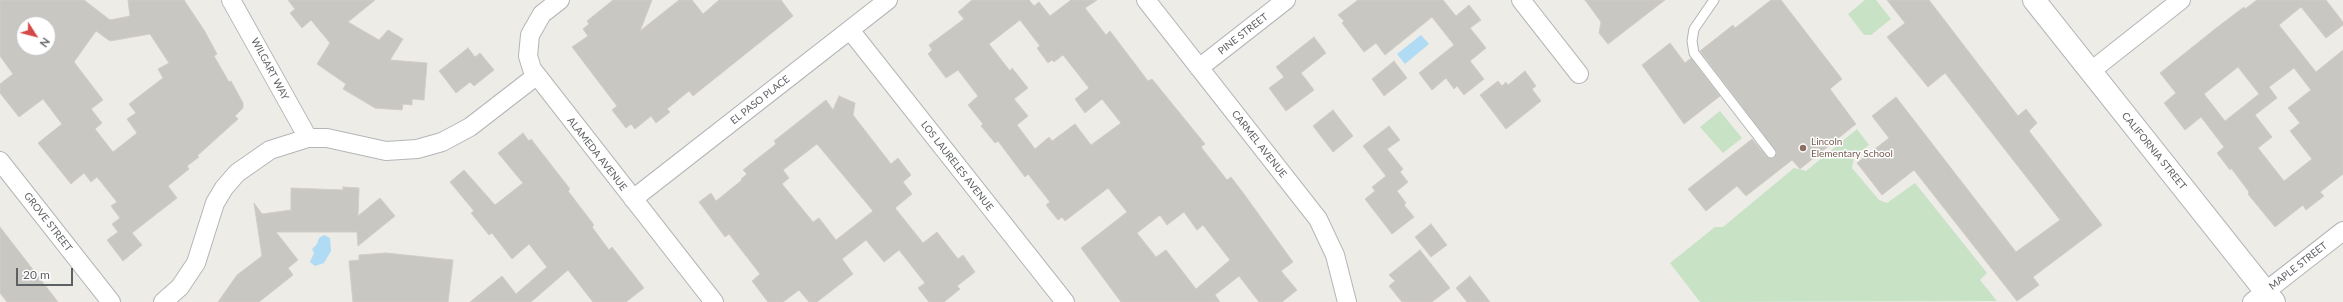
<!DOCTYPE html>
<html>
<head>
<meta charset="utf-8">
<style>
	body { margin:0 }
	#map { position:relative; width:2343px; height:302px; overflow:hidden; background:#eeece6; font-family:Lato,sans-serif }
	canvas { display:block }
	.north { position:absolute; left:16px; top:16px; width:40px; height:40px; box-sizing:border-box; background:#fff; border:1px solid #bfc0c1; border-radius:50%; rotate:126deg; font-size:11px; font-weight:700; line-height:16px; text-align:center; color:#5e6164 }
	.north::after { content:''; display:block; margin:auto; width:14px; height:18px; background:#d34947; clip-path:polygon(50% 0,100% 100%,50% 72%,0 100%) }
	.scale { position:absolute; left:16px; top:268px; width:57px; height:18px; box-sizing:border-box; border:2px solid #5e6164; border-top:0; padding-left:5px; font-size:12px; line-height:14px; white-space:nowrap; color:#5e6164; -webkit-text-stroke:3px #fff; paint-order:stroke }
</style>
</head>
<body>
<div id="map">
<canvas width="2343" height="302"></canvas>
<div class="north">N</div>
<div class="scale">20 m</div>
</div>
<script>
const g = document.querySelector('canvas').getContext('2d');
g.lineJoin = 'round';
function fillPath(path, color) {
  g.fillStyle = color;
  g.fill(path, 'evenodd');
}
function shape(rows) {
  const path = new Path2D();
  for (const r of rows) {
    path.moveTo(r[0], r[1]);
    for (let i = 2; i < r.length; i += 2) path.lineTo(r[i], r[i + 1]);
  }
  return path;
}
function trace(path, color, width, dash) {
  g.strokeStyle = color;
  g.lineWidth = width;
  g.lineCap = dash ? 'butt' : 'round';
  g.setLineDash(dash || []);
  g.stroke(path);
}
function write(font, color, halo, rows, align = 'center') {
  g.font = font + ' Lato,sans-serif';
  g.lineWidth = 3;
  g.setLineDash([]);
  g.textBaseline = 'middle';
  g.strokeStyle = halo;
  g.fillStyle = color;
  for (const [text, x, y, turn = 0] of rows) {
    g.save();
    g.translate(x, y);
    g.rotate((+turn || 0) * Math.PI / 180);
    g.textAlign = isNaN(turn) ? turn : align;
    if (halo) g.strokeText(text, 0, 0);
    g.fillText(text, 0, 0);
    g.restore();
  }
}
fillPath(shape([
	[1865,0,1876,0,1891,19,1871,35,1864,35,1848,14],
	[1720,111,1742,138,1723,153,1700,127],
	[1857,129,1869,145,1854,157,1852,168,1879,200,1887,203,1915,183,1987,273,1980,280,1997,301,1700,302,1670,263,1715,227,1723,227,1794,168,1806,171]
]), '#c8e2c6');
fillPath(shape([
	[1421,35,1429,44,1405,64,1397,54],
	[324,235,330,238,331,251,324,263,315,266,310,262,314,253,312,249,317,244,319,238]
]), '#b0dbf4');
const building = shape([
	[0,0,84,0,110,20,130,16,128,0,184,0,204,30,217,54,214,56,229,82,231,81,243,103,243,108,235,116,238,119,197,156,199,157,187,166,189,169,168,186,177,198,132,233,142,245,123,261,107,240,118,232,112,224,120,218,111,206,117,202,97,177,91,182,84,173,71,184,38,143,62,124,43,99,19,117,0,93,0,84,13,74,0,56,0,0],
	[24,24,48,24,48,48,24,48,24,24],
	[96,31,110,41,150,34,169,63,158,69,163,78,129,104,136,113,127,119,137,133,113,152,95,129,102,123,91,109,103,100,74,62,96,31],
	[288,0,375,0,348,22,379,40,388,30,403,39,390,60,427,63,424,100,412,99,412,105,403,104,402,110,375,108,343,89,346,84,317,64,330,43,311,20,302,28,290,13,295,9,288,0],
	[613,0,652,0,640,31,679,0,692,0,703,14,719,0,781,0,793,16,693,96,689,91,667,109,670,112,656,123,651,116,635,129,631,124,626,128,612,110,617,106,572,47,588,36,583,29,589,24,587,21,613,0],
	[972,0,1029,0,1034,6,1039,2,1050,16,1071,0,1097,0,1085,8,1106,35,1110,31,1148,81,1152,79,1205,144,1201,147,1227,180,1231,177,1244,194,1293,262,1281,271,1297,290,1282,302,1259,302,1239,276,1215,295,1220,302,1121,302,1081,248,1127,212,1108,188,1065,221,1062,217,1058,220,1046,205,1050,202,1028,174,1025,177,998,141,995,143,981,126,983,124,968,105,978,96,958,70,946,78,928,54,932,50,929,45,964,19,958,12,972,0],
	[1020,20,1040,46,1037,48,1048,63,1052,60,1054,62,1063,55,1089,88,1075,99,1085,113,1102,99,1121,123,1091,145,1075,124,1052,141,1049,137,1035,149,1017,125,1028,116,1014,99,1028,88,1012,68,1010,71,989,44,1020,20],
	[1184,212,1197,230,1203,225,1230,260,1196,289,1166,250,1156,257,1137,233,1160,215,1167,225,1184,212],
	[1358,0,1443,0,1456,16,1469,5,1481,20,1470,28,1486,48,1470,61,1484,79,1464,95,1457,86,1454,89,1446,78,1432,90,1419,73,1454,45,1432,17,1385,55,1376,43,1364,52,1342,23,1344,21,1338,15,1358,0],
	[1585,0,1665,0,1608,44,1599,33,1601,22,1585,0],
	[1771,0,1781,0,1842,79,1830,89,1856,124,1800,169,1792,160,1746,196,1737,186,1706,211,1688,189,1752,139,1768,158,1774,158,1777,153,1700,51,1733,25,1735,28,1771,0],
	[1887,0,1929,0,2018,116,2026,109,2037,123,2029,131,2102,225,2033,277,2039,285,2017,301,1914,170,1882,195,1857,163,1889,138,1872,116,1896,97,2016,252,2060,220,1945,73,1928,87,1887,37,1905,23,1887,0],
	[2257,0,2326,0,2343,22,2343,25,2326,38,2301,7,2279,25,2316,72,2343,50,2343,174,2320,192,2324,196,2306,210,2303,205,2275,227,2248,194,2249,192,2231,168,2230,170,2217,153,2224,147,2201,117,2185,130,2164,103,2176,93,2160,73,2215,29,2244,7,2245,9,2257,0],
	[2238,67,2259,94,2225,121,2204,94,2238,67],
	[2294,68,2311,90,2288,108,2300,123,2290,131,2312,159,2284,181,2258,148,2272,137,2255,115,2277,98,2269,87,2294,68],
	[1314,37,1326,53,1301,73,1314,90,1286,111,1269,88,1284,77,1276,67,1314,37],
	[1670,43,1685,63,1691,58,1720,96,1684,124,1642,65,1670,43],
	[468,48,475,57,480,53,494,70,474,86,470,82,456,93,439,71,468,48],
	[1394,61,1407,78,1384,96,1372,79,1394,61],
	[1525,71,1536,86,1532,89,1541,101,1506,129,1480,95,1498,81,1502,86,1506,82,1508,85,1525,71],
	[839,96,855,103,853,115,891,164,898,158,911,175,903,182,912,194,895,208,923,243,937,232,958,259,963,255,975,272,957,286,960,289,944,302,929,302,918,288,925,283,899,250,884,262,866,240,842,259,853,274,817,302,809,302,799,290,783,302,768,302,752,281,760,274,729,234,725,237,699,202,711,193,716,201,742,180,741,179,747,174,743,170,776,144,774,141,826,100,833,110,839,96],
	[817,144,873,211,836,240,819,218,813,222,782,184,789,178,783,170,817,144],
	[1333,110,1353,136,1333,152,1313,126,1333,110],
	[1389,126,1400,140,1387,149,1403,169,1400,172,1408,182,1397,191,1406,203,1404,205,1414,217,1392,234,1365,199,1375,191,1372,187,1386,176,1363,146,1389,126],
	[523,133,529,141,531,139,570,189,568,191,594,225,592,227,609,250,612,247,644,288,626,302,593,302,568,270,531,302,470,302,502,276,516,294,547,267,529,244,512,259,492,233,489,235,471,213,474,211,450,182,464,170,495,205,523,183,498,153,523,133],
	[343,187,359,188,358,216,380,198,395,216,358,246,357,232,276,232,298,260,288,268,293,275,259,302,218,302,237,275,262,256,254,203,262,214,291,210,291,188,343,190,343,187],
	[1431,224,1447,245,1431,257,1415,237,1431,224],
	[0,227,58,302,7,302,0,293,0,227],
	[1420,250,1450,288,1432,302,1402,302,1389,286,1395,281,1389,275,1420,250],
	[386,253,453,260,448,302,353,302,349,261,359,260,359,255,386,253],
	[1470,276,1490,302,1467,302,1456,288,1470,276]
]);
fillPath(building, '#c9c7c2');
trace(building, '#d2cdc5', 1);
const lane = shape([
	[1714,0,1694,29,1692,41,1694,53,1771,153]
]);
const street = shape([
	[231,0,308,138],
	[560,0,542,14,530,35,528,56,532,69,714,302],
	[1146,0,1318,219,1335,255,1347,302],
	[1521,0,1579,74],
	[850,30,1065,302],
	[1199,68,1286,0],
	[2091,71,2181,0],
	[0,161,111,302],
	[633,199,888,0],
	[163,302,180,287,196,263,215,203,224,188,237,173,270,150,308,138,327,138,386,151,417,149,442,142,470,127,536,76],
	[2252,302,2343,231]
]);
const secondary = shape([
	[2034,0,2274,302]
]);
trace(lane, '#b3b6b9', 11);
trace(street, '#b3b6b9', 20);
trace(secondary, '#b2b5b9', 24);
trace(lane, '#fff', 9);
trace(street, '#fff', 18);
trace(secondary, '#fff', 22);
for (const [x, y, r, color] of [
	[1803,148,4,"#8d6e63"]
]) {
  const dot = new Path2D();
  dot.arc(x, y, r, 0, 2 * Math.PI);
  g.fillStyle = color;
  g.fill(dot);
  trace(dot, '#fff', 1.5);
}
write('10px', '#5e6164', '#fff', [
	["PINE STREET",1243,34,-38],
	["WILGART WAY",270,69,62],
	["EL PASO PLACE",760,100,-38],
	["CARMEL AVENUE",1259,144,52],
	["CALIFORNIA STREET",2154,151,51],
	["ALAMEDA AVENUE",597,154,52],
	["LOS LAURELES AVENUE",957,166,52],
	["GROVE STREET",48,222,52],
	["MAPLE STREET",2298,266,-38]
]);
write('10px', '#785e54', '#fff', [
	["Lincoln",1811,142],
	["Elementary School",1811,154]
], 'left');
</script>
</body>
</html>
